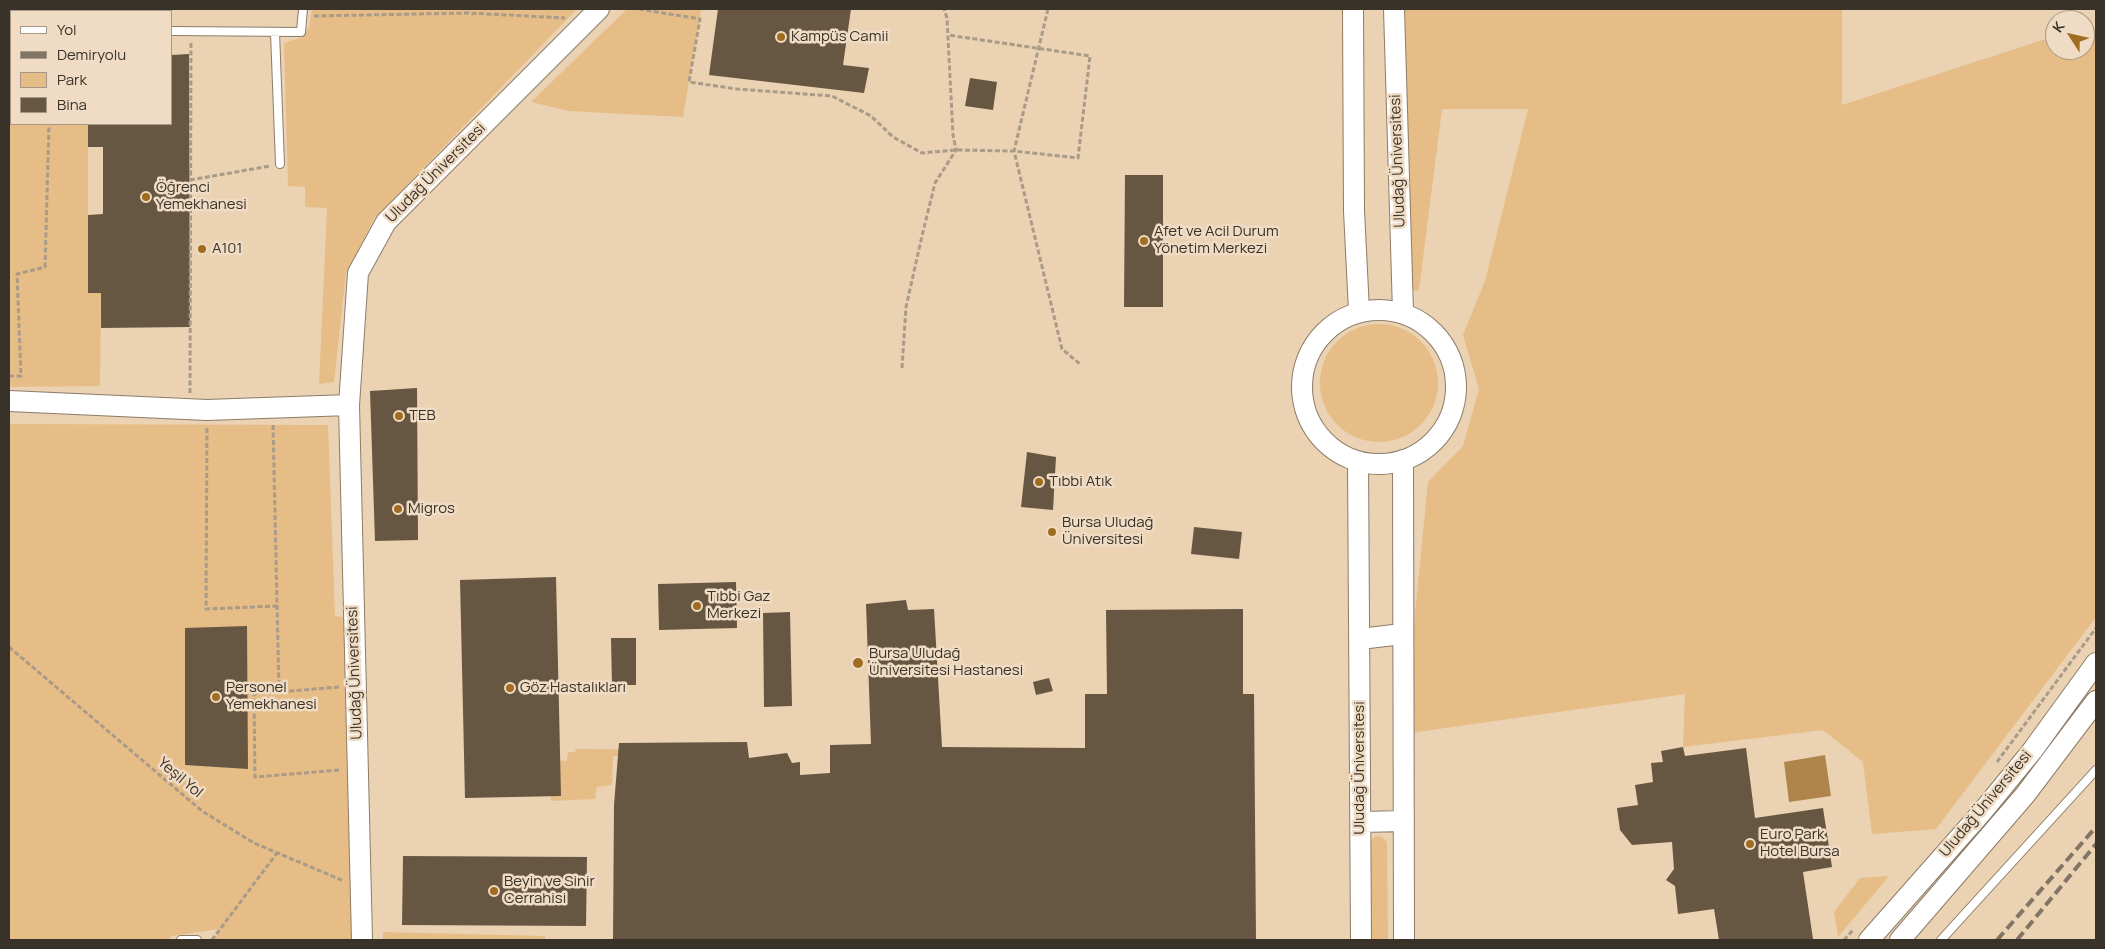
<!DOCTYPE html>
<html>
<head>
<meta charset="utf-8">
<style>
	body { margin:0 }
	#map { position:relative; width:2105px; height:949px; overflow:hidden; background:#f0dcc4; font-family:Manrope,sans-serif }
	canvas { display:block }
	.frame { position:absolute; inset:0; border:10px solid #393228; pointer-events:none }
	.legend { position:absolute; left:10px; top:10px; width:162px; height:115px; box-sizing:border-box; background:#f0dcc4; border:1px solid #a79886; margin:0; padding:6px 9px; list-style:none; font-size:15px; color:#393228 }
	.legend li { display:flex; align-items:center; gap:10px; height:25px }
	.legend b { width:25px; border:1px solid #a79886 }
	.north { position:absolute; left:2045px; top:10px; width:50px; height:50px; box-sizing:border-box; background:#f0dcc4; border:1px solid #a79886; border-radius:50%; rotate:305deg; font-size:14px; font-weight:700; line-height:20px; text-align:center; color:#393228 }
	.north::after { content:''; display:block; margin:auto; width:18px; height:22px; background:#9f6d22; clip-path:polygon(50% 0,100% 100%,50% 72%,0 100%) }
</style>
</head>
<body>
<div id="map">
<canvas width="2105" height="949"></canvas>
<div class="frame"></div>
<ul class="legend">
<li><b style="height:6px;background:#fff"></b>Yol</li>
<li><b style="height:6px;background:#817565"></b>Demiryolu</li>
<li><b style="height:14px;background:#e7bd87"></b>Park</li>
<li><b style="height:14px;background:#675742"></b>Bina</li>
</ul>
<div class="north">K</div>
</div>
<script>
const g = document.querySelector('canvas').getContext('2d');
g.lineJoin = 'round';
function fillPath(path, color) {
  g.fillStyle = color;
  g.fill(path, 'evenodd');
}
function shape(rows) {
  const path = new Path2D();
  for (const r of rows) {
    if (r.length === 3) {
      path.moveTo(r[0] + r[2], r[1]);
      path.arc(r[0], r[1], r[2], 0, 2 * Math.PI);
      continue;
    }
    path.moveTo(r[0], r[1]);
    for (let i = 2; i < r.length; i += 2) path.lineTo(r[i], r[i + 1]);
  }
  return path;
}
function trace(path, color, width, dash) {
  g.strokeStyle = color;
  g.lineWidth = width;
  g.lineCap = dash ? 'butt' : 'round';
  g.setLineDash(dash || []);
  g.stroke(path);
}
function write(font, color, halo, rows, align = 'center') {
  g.font = font + ' Manrope,sans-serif';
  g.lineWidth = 5;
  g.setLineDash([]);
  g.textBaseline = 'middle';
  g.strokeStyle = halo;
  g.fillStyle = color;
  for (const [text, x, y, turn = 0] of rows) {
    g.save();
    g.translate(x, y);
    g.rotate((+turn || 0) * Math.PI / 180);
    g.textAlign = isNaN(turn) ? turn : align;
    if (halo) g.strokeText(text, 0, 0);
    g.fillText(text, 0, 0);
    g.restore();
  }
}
fillPath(shape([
	[9,9,2096,9,2096,940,9,940],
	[11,11,171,11,171,124,11,124],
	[2055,20,2085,20,2085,50,2055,50]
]), '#ead2b3');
fillPath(shape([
	[312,9,577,9,374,219,346,273,334,382,319,384,327,208,305,207,305,187,288,186,284,43,303,37,309,27],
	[627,9,701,9,683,117,569,111,531,102],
	[1402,9,1842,9,1842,105,2055,36,2055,50,2085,50,2085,28,2096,28,2096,617,1936,829,1872,834,1863,762,1823,730,1683,747,1685,694,1403,734,1428,482,1463,446,1479,389,1463,335,1485,281,1528,109,1442,109,1419,290,1409,291],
	[9,27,11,27,11,124,88,124,88,292,101,293,100,386,9,387],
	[1379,383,59],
	[9,424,328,425,335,616,354,619,362,940,215,940,219,929,172,936,167,940,9,940],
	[185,628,248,768,185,765],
	[576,749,737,750,739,758,613,756,612,785,597,787,595,799,551,801,551,760,567,761,568,752,575,752],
	[1375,836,1382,837,1387,842,1388,940,1369,940,1370,849,1371,841],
	[1889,876,1838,937,1834,912,1860,878],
	[383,932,545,936,545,940,383,940]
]), '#e7bd87');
fillPath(shape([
	[1825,755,1831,796,1789,802,1784,762]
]), '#b0854c');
fillPath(shape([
	[718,9,851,9,843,65,869,68,864,93,709,75],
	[189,54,190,327,101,328,101,293,88,293,88,215,103,214,103,147,88,147,88,124,171,124,171,55],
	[970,78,997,82,993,110,965,106],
	[1125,175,1163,175,1163,307,1124,307],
	[417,388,418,540,375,541,370,391],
	[1027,452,1056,457,1053,510,1021,507],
	[1194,527,1242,532,1239,559,1191,554],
	[556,577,561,796,465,798,460,580],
	[736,582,737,628,659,630,658,584],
	[906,600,908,610,934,609,942,747,1085,748,1085,694,1107,694,1106,610,1243,609,1243,694,1254,694,1256,940,613,940,614,805,619,743,747,742,749,758,787,753,792,763,800,762,800,775,830,773,830,745,871,744,866,604],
	[790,612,792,706,764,707,763,613],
	[247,626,248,769,185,765,185,628],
	[611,638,636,638,636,685,612,685],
	[1049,678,1053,691,1036,695,1033,682],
	[1683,747,1685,756,1746,748,1755,818,1823,808,1832,867,1803,872,1813,939,1719,940,1714,909,1678,914,1675,886,1666,880,1674,869,1672,842,1632,845,1620,830,1617,808,1638,805,1635,785,1653,782,1651,763,1663,762,1661,751],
	[403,856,587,857,586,926,402,925]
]), '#675742');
const lane = shape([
	[151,11,152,9],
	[171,31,301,32,303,9],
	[275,32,280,164],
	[181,940,197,940],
	[1941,940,2096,770]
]);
const secondary = shape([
	[1353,9,1354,211,1359,311],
	[1394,9,1403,312],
	[1379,387,77],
	[9,401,207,410,349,405],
	[1403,460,1404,940],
	[1358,461,1361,940],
	[1360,639,1402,634],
	[1361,822,1404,821],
	[362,940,349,405,358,273,386,222,599,9],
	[1869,940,1982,812,2032,751,2096,663],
	[1900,940,2025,795,2096,701]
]);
trace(lane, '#8d7c66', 10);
trace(secondary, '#8d7c66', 22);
trace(shape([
	[43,9,44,11],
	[639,9,700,19,689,82,737,89,832,96,871,116,893,137,922,153,956,150,1014,151,1078,158,1090,56,948,35],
	[1048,9,1014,151,1062,349,1081,365],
	[314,16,469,13,565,18],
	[9,18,11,18],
	[9,41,11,41],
	[9,53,11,50],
	[190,180,270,166],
	[902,368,906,307,922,236,935,183,956,150,953,135,947,18,944,9],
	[9,376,21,376,17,274,45,267,49,124],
	[190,393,191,42],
	[273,425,279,692],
	[207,428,206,609,277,606],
	[9,647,202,811,254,843,344,881],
	[339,687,254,694,255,777,340,770],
	[1997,762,2096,628],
	[212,940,277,853],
	[1844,940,1853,930]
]), '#aa9b88', 3, [5, 2.5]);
trace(lane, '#fff', 8);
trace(secondary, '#fff', 20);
trace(shape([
	[1997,940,2096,827],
	[2017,940,2096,844]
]), '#817565', 4, [10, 5]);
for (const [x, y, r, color] of [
	[781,37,5,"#9f6d22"],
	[146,197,5,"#9f6d22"],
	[1144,241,5,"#9f6d22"],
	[202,249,5,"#9f6d22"],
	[399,416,5,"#9f6d22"],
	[1039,482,5,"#9f6d22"],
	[398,509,5,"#9f6d22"],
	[1052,532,5,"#9f6d22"],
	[697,606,5,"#9f6d22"],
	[858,663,6,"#9f6d22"],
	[510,688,5,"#9f6d22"],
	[216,697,5,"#9f6d22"],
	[1750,844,5,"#9f6d22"],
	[494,891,5,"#9f6d22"]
]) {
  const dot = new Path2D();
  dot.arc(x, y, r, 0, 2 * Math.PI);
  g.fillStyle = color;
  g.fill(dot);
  trace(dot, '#f0dcc4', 2);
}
write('15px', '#393228', '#f0dcc4', [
	["Kampüs Camii",791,37],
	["Öğrenci",156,188],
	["Yemekhanesi",156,205],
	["Afet ve Acil Durum",1154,232],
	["Yönetim Merkezi",1154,249],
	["A101",212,249],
	["TEB",409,416],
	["Tıbbi Atık",1049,482],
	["Migros",408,509],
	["Bursa Uludağ",1062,523],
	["Üniversitesi",1062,540],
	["Tıbbi Gaz",707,597],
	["Merkezi",707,614],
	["Bursa Uludağ",869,654],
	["Üniversitesi Hastanesi",869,671],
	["Personel",226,688],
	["Yemekhanesi",226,705],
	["Göz Hastalıkları",520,688],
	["Euro Park",1760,835],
	["Hotel Bursa",1760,852],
	["Beyin ve Sinir",504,882],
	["Cerrahisi",504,899]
], 'left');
write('15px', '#393228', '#f0dcc4', [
	["Uludağ Üniversitesi",1398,161,-92],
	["Uludağ Üniversitesi",436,173,-45],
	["Uludağ Üniversitesi",355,673,-92],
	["Uludağ Üniversitesi",1360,768,-90],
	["Yeşil Yol",180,778,40],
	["Uludağ Üniversitesi",1986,804,-50]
]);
</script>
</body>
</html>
